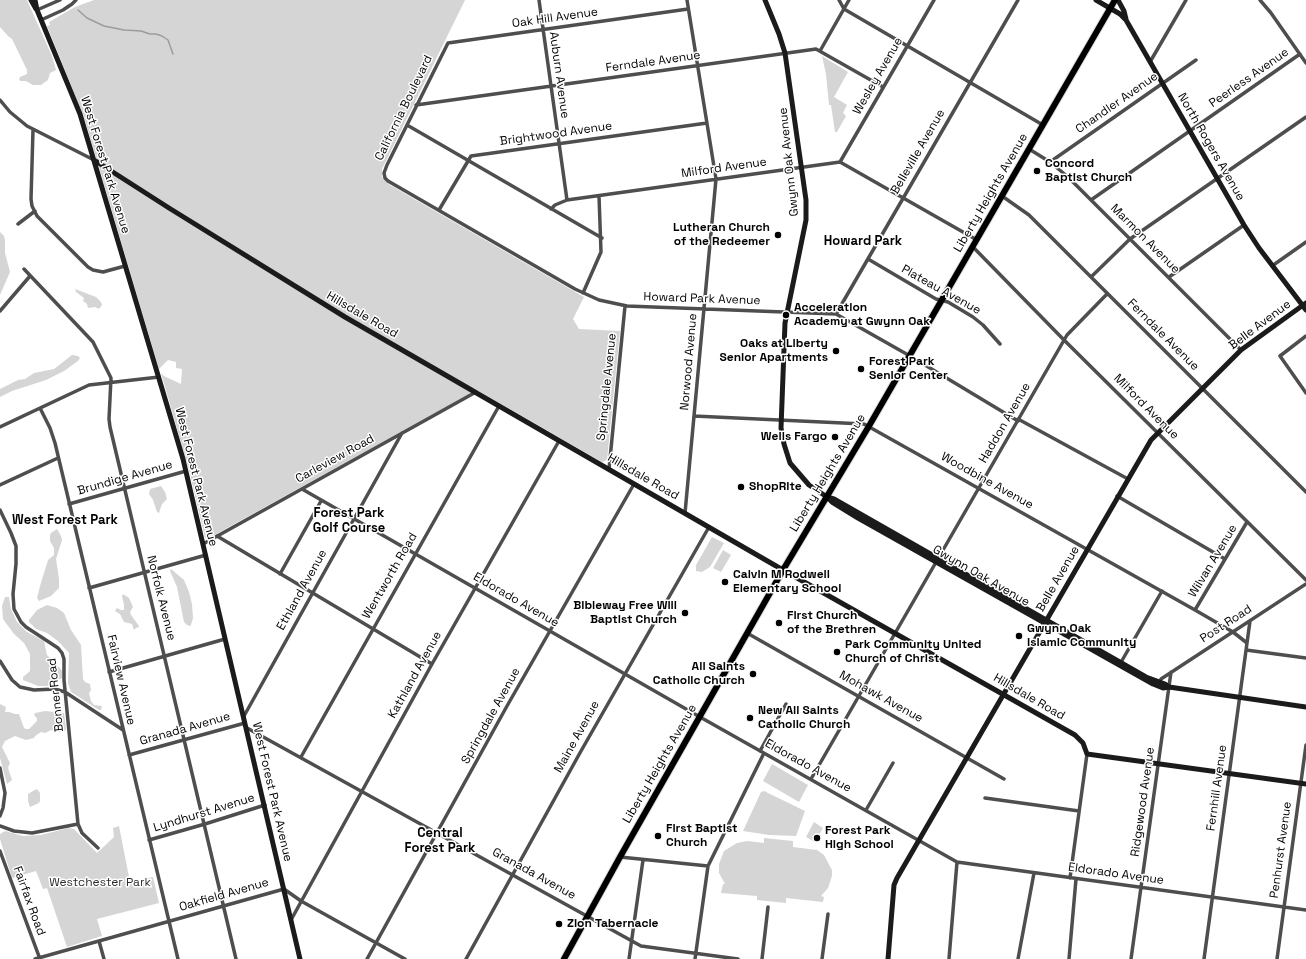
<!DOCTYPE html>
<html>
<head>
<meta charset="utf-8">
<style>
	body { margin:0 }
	canvas { display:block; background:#fff }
</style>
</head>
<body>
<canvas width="1306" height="959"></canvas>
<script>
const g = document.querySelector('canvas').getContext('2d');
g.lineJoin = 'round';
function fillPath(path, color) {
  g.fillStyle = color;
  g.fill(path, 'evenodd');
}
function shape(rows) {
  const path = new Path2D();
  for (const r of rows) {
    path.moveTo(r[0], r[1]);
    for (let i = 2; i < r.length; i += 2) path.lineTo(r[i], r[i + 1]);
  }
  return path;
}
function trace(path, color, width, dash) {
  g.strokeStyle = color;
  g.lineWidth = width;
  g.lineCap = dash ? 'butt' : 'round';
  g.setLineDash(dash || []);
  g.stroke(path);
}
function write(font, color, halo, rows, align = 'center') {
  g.font = font + ' "Space Grotesk",sans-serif';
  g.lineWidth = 3;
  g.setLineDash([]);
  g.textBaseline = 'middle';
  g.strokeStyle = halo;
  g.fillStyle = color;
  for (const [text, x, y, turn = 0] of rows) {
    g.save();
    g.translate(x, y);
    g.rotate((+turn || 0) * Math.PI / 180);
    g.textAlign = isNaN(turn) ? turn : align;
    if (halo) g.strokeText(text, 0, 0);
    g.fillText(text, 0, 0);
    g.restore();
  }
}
fillPath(shape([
	[0,0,27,0,52,56,56,70,50,73,48,80,41,85,33,85,26,81,21,81,19,80,20,77,27,74,27,70,12,39,8,36,0,27],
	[94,0,465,0,385,163,382,169,382,177,390,185,584,297,573,319,579,329,620,331,607,460,602,462,477,390,209,538,205,538,189,470,161,373,164,376,181,384,182,369,176,368,176,362,168,360,159,369,84,117,47,26,50,25,49,22,75,7],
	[822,56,848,72,834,97,847,105,843,113,846,116,837,132,835,132,831,105,829,105,826,74],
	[0,232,4,236,5,240,5,253,10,272,0,295],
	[75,289,96,297,101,302,102,305,99,309,95,307,88,308,87,304,83,301,84,298,76,292],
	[72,355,78,356,80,358,78,361,64,371,46,380,12,391,0,397,0,389,18,380,25,379,34,373,54,369],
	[161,486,165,492,167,499,162,504,159,513,157,512,153,500,149,494,150,489],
	[57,529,61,536,62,540,56,559,59,579,59,588,51,596,39,601,37,598,40,586,48,560,54,555,54,548,50,541,50,535,51,533],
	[712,537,724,543,710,567,702,572,696,571,696,565],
	[723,550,731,555,721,572,713,568],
	[171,569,184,580,189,592,192,604,193,618,191,625,190,626,187,625,184,622,177,587,170,571],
	[123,594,129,598,133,607,130,612,131,615,139,626,139,627,136,628,134,630,132,624,124,622,120,614,115,611,117,608,121,610,124,610,124,605,122,596],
	[5,597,9,597,11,609,17,622,27,632,44,641,47,655,52,660,54,667,59,667,62,671,62,678,58,680,54,679,54,683,53,686,38,686,23,680,23,677,30,671,30,654,24,643,14,634,3,619,2,606],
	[47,605,57,608,64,613,71,630,81,645,83,679,85,682,90,684,91,690,89,693,91,701,94,705,102,706,101,710,99,710,71,692,68,683,69,653,58,641,47,633,36,629,29,622,29,620,37,610],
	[0,704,6,707,5,712,9,712,15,714,19,714,24,728,26,729,29,729,37,721,37,718,34,715,35,713,45,711,64,713,66,729,65,731,60,732,51,730,45,733,41,732,35,736,34,738,26,740,15,736,5,741,2,747,10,763,8,768,12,780,7,784,0,758],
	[772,764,808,785,799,802,763,781],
	[37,789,40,793,40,801,39,803,30,807,28,801,28,794,33,791],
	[764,791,805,811,796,836,769,835,743,831,761,792],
	[814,822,823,828,815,842,806,837],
	[119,826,130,882,153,877,159,903,97,919,102,936,67,947,47,888,43,889,36,871,12,878,0,839,0,834,5,831,23,836,41,835,68,828,74,829,97,853,114,837,113,828],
	[764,838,793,841,793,847,817,850,824,855,832,870,832,876,828,888,821,896,824,897,823,902,786,898,786,903,757,900,757,896,721,893,723,884,725,884,719,873,719,864,724,851,737,843,747,841,764,843]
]), '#d5d5d5');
trace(shape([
	[78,10,87,18,104,26,124,30,141,31,150,34,156,34,162,36,168,40,173,54]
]), '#9c9c9c', 1.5);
const primary = shape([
	[564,959,620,857,783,570,869,426,1115,0]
]);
trace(primary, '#dbdbdb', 8);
trace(shape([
	[539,0,567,200],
	[839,0,844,9,1043,125],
	[1260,0,1271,13,1306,63],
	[688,9,448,43,387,165,384,173,385,178,388,181,575,289,599,300,627,306,836,314,910,356,1018,421],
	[37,10,60,0],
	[41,20,63,10,72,4,76,0],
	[820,51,849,0],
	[1150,62,1186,0],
	[0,100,10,112,27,126,94,160],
	[416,105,816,49,883,87],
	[407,125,602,238],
	[33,130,31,199,32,206,37,216,88,267,93,270,103,272,125,266],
	[1029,149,1050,162,1068,177,1241,350],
	[840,162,934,0],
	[1050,162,1196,60],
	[1002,196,1029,215,1306,492],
	[1091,200,1300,54],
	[551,209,555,205,567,200,840,162,977,240],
	[439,210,471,156,707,123],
	[18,224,35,211],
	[973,247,1064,340,1306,580],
	[868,259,936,299,948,302,973,317,983,325,1000,344],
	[1272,266,1306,242],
	[24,269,93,342,111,378,109,419,110,427,236,959],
	[1091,277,1130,239,1306,117],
	[1169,277,1244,225],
	[583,293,601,252,599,196],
	[0,311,30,276],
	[836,314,1018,0],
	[1306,336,1280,356,1306,393],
	[40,408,50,428,55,443,178,959],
	[694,416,864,424,1195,610,1233,632,1247,643],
	[1018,419,1128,479],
	[0,427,89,385,159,377],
	[609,469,625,306],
	[0,485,58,458],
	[302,489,700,717,957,862,1306,910],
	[1117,496,1225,559],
	[69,504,186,471],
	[0,510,11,533,16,546,16,564,13,594,14,609,21,622,26,627,58,648,62,653,64,659,64,680,78,824,82,833,98,848],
	[685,513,716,179,687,0],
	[217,536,432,664],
	[203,544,476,392],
	[280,574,321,501],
	[89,588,206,555],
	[1195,610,1247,522],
	[747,633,1004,779],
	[1246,650,1306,658],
	[0,661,12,680,20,687,34,690,55,689,65,692,123,730],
	[1120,664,1162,591],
	[109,672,225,639],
	[1160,682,1161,679,1306,584],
	[244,716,402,433],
	[247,728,641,946,738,959],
	[760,751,786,704],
	[129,755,245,723],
	[301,757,499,406],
	[0,768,5,793,3,808,0,816],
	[811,779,1067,335,1107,294],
	[985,798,1079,811],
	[866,810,893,763],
	[0,826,14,831,32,833,78,824],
	[149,840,205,824,265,805],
	[0,851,40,959],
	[620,857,708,866],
	[1070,878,1087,754],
	[291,920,432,664,559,441],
	[99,941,104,959],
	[35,959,284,889,301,901,405,959],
	[367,959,507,706,634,484],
	[466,959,581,751,709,527],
	[629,959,643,860],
	[695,959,708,866,764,753],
	[762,959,768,907],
	[822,959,828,914],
	[949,959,957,862],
	[1018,959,1034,873],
	[1069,959,1076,879],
	[1131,959,1171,672],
	[1204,959,1250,621],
	[1277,959,1306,745]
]), '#4e4e4e', 3.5);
trace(shape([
	[31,0,36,9],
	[35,0,37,10,80,114,183,459,300,959],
	[765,0,779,34,785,53,806,200,806,220,785,323,781,428,784,444,790,463,809,485,827,497,834,499,1146,677,1165,684,1169,687],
	[1096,0,1120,14,1126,20,1244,225,1259,248,1306,310],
	[1118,0,1124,11,1126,19],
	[94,160,169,208,345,317,783,570,1075,735,1083,743,1087,754,1306,784],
	[828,498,832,502,858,518,1153,684,1163,688,1169,687,1306,707],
	[888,959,894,885,897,878,1151,440,1241,350,1306,303]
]), '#1b1b1b', 5);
trace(primary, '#000', 6);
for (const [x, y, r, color] of [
	[1037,171,4,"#000"],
	[778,235,4,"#000"],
	[786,315,4,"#000"],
	[836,351,4,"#000"],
	[861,369,4,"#000"],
	[835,437,4,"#000"],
	[741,487,4,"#000"],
	[725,582,4,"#000"],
	[685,613,4,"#000"],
	[779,623,4,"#000"],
	[1019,636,4,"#000"],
	[837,652,4,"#000"],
	[753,674,4,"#000"],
	[750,718,4,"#000"],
	[658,836,4,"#000"],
	[817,838,4,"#000"],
	[559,924,4,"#000"]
]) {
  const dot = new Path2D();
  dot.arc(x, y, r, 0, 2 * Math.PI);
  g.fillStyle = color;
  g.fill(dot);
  trace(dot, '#fff', 1.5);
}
write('12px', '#000', '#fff', [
	["Oak Hill Avenue",555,18,-8],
	["Ferndale Avenue",653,62,-8],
	["Auburn Avenue",559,75,82],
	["Wesley Avenue",878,76,-60],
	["Peerless Avenue",1249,78,-35],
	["Chandler Avenue",1117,103,-35],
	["California Boulevard",404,108,-64],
	["Brightwood Avenue",556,134,-8],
	["North Rogers Avenue",1211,147,60],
	["Belleville Avenue",918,152,-60],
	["Gwynn Oak Avenue",789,162,-96],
	["West Forest Park Avenue",105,165,73],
	["Milford Avenue",724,168,-8],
	["Liberty Heights Avenue",991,193,-60],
	["Marmon Avenue",1145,239,45],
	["Plateau Avenue",941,290,29],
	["Howard Park Avenue",702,299,2],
	["Hillsdale Road",362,315,30],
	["Belle Avenue",1260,325,-37],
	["Ferndale Avenue",1163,335,45],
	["Norwood Avenue",689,362,-85],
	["Springdale Avenue",607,387,-84],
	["Milford Avenue",1146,407,45],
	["Haddon Avenue",1005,423,-60],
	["Carleview Road",335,459,-29],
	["Liberty Heights Avenue",828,473,-59],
	["West Forest Park Avenue",196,477,76],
	["Hillsdale Road",643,477,30],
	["Brundige Avenue",125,478,-16],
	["Woodbine Avenue",987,481,29],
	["Wilvan Avenue",1213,561,-59],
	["Wentworth Road",390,576,-60],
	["Gwynn Oak Avenue",981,576,30],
	["Belle Avenue",1058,579,-60],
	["Ethland Avenue",302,590,-61],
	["Norfolk Avenue",161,598,76],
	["Eldorado Avenue",516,600,30],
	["Post Road",1226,624,-33],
	["Kathland Avenue",415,675,-61],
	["Fairview Avenue",121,680,77],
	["Bonner Road",56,695,-96],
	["Mohawk Avenue",881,697,29],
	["Hillsdale Road",1029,697,30],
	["Springdale Avenue",491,716,-61],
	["Granada Avenue",185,729,-16],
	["Maine Avenue",577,737,-61],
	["Liberty Heights Avenue",660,764,-60],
	["Eldorado Avenue",808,766,29],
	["Fernhill Avenue",1217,788,-82],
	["West Forest Park Avenue",272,792,77],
	["Ridgewood Avenue",1143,802,-82],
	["Lyndhurst Avenue",204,813,-17],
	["Penhurst Avenue",1281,850,-82],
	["Granada Avenue",534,874,29],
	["Eldorado Avenue",1116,874,8],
	["Oakfield Avenue",224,895,-16],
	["Fairfax Road",29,901,70]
]);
write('bold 12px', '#000', '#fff', [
	["Concord",1045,164],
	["Baptist Church",1045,178],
	["Lutheran Church",770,228,"right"],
	["of the Redeemer",770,242,"right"],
	["Acceleration",794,308],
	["Academy at Gwynn Oak",794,322],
	["Oaks at Liberty",828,344,"right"],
	["Senior Apartments",828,358,"right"],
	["Forest Park",869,362],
	["Senior Center",869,376],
	["Wells Fargo",827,437,"right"],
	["ShopRite",749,487],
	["Calvin M Rodwell",733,575],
	["Elementary School",733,589],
	["Bibleway Free Will",677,606,"right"],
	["Baptist Church",677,620,"right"],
	["First Church",787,616],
	["of the Brethren",787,630],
	["Gwynn Oak",1027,629],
	["Islamic Community",1027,643],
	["Park Community United",845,645],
	["Church of Christ",845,659],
	["All Saints",745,667,"right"],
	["Catholic Church",745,681,"right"],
	["New All Saints",758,711],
	["Catholic Church",758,725],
	["First Baptist",666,829],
	["Church",666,843],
	["Forest Park",825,831],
	["High School",825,845],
	["Zion Tabernacle",567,924]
], 'left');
write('12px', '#2c2c2c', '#fff', [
	["Westchester Park",100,883]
]);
write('bold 13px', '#000', '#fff', [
	["Howard Park",863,241],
	["Forest Park",349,513],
	["Golf Course",349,528],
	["West Forest Park",65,520],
	["Central",440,833],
	["Forest Park",440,848]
]);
</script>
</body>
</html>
